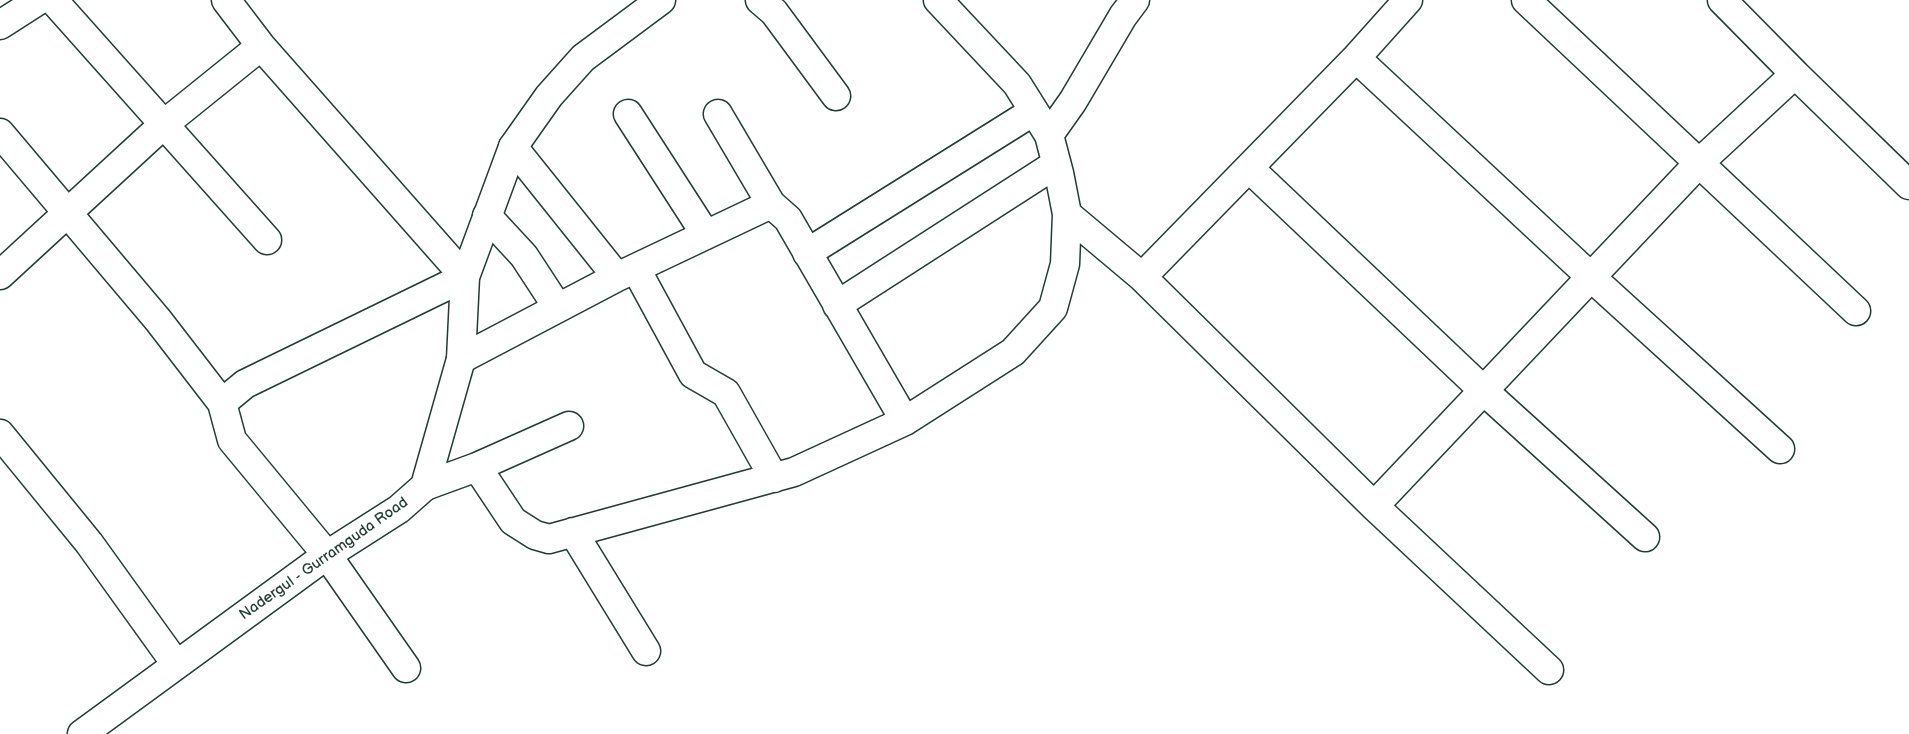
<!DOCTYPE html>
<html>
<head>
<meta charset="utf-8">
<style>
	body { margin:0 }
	canvas { display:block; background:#fff }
</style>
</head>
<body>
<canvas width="1909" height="734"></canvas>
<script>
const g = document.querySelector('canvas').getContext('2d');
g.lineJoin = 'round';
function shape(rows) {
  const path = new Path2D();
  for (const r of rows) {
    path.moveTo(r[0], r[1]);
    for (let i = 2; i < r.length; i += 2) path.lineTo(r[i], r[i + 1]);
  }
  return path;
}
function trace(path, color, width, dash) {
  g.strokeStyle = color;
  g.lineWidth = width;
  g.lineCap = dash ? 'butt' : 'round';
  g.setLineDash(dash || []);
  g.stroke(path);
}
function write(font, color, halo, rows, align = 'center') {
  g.font = font + ' "Balsamiq Sans",sans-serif';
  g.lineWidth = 4;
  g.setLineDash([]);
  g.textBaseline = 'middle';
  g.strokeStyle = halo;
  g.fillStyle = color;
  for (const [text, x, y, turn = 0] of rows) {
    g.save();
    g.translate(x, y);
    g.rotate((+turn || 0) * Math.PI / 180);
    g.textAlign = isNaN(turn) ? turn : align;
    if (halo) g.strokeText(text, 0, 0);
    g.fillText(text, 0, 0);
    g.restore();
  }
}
const street = shape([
	[53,0,267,240],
	[226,0,261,46,465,277,245,384,222,403,232,440,327,555,406,668],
	[760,0,774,12,836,96],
	[1526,0,1856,311],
	[1722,0,1795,74],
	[0,25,39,0],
	[1356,58,1408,0],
	[628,114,706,235],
	[718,114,771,204],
	[0,133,158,320,222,403],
	[1049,135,1073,101,1123,16,1135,0],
	[513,147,617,277],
	[1249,168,1484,391,1645,537],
	[1067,214,1142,277],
	[487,216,524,256,558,308],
	[807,253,1034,111],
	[636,269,693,374,726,393,774,478],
	[0,275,163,125,261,46],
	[837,305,1056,164],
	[461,359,617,277,771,204,788,219,905,421],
	[0,434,89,543,176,664],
	[477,467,569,426],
	[425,486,477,467,513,521,535,535,549,539,794,472,905,421,1013,352,1053,308,1065,264,1067,214,1059,173,1049,135,1017,84,938,0],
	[1374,506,1699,163,1795,74,1909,185],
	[573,532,646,651],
	[1549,670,1374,506,1142,277,1356,58,1592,278,1780,449]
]);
const secondary = shape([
	[82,734,327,555,399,509,425,486,461,359,465,277,513,147,549,96,583,58,661,0]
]);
trace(street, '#1f3d34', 31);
trace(secondary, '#1f3d34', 31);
trace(street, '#fff', 28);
trace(secondary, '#fff', 28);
write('15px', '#1f3d34', '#fff', [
	["Nadergul - Gurramguda Road",324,559,-35]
]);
</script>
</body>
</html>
